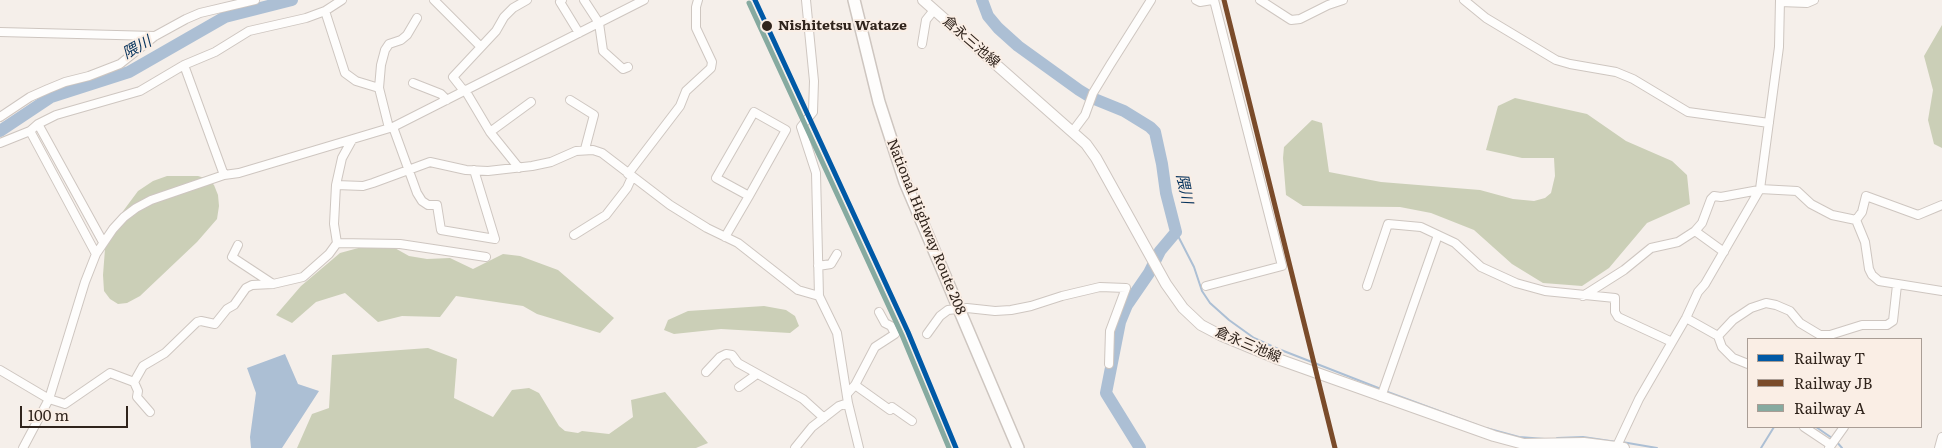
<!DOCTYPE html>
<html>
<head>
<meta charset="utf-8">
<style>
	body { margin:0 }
	#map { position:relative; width:1942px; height:448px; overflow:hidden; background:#f5efea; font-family:Literata,serif }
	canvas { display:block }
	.legend { position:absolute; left:1747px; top:338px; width:175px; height:90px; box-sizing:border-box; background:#faeee5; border:1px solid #a99d95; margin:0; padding:6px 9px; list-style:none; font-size:15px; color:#30241c }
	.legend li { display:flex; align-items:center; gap:10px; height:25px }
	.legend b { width:25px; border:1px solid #a99d95 }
	.scale { position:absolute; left:20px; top:406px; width:108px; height:22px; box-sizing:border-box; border:2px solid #30241c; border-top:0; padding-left:6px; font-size:15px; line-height:18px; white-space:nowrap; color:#30241c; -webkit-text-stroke:4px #faeee5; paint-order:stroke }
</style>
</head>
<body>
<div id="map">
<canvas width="1942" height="448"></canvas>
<ul class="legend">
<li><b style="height:6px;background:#0059a6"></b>Railway T</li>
<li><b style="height:6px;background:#7a4b2a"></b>Railway JB</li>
<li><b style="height:6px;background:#86aaa0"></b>Railway A</li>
</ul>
<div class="scale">100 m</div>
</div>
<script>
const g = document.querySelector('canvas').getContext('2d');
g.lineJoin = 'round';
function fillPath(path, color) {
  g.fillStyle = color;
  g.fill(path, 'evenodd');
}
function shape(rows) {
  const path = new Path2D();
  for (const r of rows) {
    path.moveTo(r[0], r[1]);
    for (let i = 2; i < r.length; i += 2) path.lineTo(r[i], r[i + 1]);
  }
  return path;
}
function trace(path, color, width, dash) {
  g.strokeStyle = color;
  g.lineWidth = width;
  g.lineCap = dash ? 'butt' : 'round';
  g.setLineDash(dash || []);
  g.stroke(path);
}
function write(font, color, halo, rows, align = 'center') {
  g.font = font + ' Literata,"Noto Sans JP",serif';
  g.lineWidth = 4;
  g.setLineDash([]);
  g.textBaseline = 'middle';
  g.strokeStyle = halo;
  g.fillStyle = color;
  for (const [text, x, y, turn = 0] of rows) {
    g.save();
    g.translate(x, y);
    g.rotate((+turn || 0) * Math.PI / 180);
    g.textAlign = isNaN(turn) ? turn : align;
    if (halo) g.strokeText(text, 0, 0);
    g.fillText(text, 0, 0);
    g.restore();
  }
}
fillPath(shape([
	[1942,25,1942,148,1934,144,1928,120,1933,90,1924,56],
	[1515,98,1587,114,1626,141,1672,161,1687,175,1690,204,1647,223,1609,268,1582,286,1543,283,1512,264,1474,230,1431,213,1400,207,1303,206,1286,195,1283,158,1284,147,1312,120,1322,123,1329,172,1381,182,1480,190,1513,199,1534,201,1545,198,1551,193,1555,176,1554,158,1522,158,1486,150,1498,106],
	[167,176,198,176,208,179,214,185,218,195,219,206,217,219,197,242,140,296,127,303,118,304,110,299,104,291,103,275,105,249,109,233,115,222,138,191,153,181],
	[362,247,393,247,409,256,427,259,450,258,473,269,503,254,520,256,558,270,614,318,600,333,537,314,523,306,456,296,440,317,402,316,378,322,345,293,316,302,292,323,276,315,301,286,340,253],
	[764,306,786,310,795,316,799,326,790,333,721,329,674,334,664,330,668,320,688,311],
	[428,348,457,359,454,398,493,417,512,390,529,388,539,393,559,426,565,431,578,433,582,431,609,434,633,417,631,400,665,392,708,443,696,448,297,448,312,414,329,408,332,355]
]), '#cbcfb7');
fillPath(shape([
	[285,354,298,384,319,391,282,448,251,448,250,437,256,393,247,368]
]), '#acbfd4');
trace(shape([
	[1176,232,1194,267,1202,291,1210,303,1229,320,1254,338,1276,348,1381,389],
	[1385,391,1477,425],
	[1816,427,1832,438],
	[1486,428,1519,437,1545,439],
	[1557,438,1583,437,1617,442],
	[1836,441,1842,448],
	[1622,442,1657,448],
	[1761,448,1774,427]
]), '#acbfd4', 2);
trace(shape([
	[982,0,988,16,998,28,1018,46,1079,90,1092,98,1124,111,1150,127,1155,132,1162,164,1166,193,1176,232,1160,251,1149,273,1127,305,1120,322,1106,393,1140,448],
	[0,131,51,97,129,72,225,17,292,0]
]), '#acbfd4', 12);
const minor = shape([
	[434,0,480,46],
	[562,0,560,2,579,33],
	[584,0,599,23,603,51,623,69,628,67],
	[806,0,814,81,813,112,801,127,816,173,819,296,837,333,848,403,859,448],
	[1196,0,1200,2,1212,0],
	[1260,0,1291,20,1300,19,1328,5,1343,0],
	[1464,0,1486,18,1556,60,1570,64,1616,72,1633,79,1688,112,1769,123],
	[1780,2,1807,3,1814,0],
	[325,11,345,73,356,81,379,88,389,128],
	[0,32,155,36],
	[922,44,926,20,934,10],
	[184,65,224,175],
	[413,83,441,94,447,100],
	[379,88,381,65,385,50,389,44,401,40,407,35,417,18],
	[465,90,490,132,519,168],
	[464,91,453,77,496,31,504,17,513,8,527,0],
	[570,100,594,115,585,149],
	[0,117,30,97,48,89,65,82,89,76,120,64,155,36,186,19,200,13,255,0],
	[38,124,103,242],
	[393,127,417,193,422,201,428,205,437,205,441,230,495,239,474,170],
	[30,131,96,254],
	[1073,131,1085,115,1093,93,1110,65,1151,0],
	[490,132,531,102],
	[0,143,30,131,38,124,56,115,140,91,184,65,215,52,249,31,306,18,325,11,342,0],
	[628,174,680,106,686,91,711,68,712,62,696,28,696,7,698,0],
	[336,185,363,186,373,183,430,162,466,170,488,171,532,166,551,162,576,151,593,150,602,153,670,205,707,228,738,243,798,290,819,296],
	[1760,189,1797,191,1811,204,1832,215,1856,220,1865,242,1869,269,1872,275,1879,281,1942,291],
	[1856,220,1862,212,1866,196,1918,215,1942,205],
	[1695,231,1724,252],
	[574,235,606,215,627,188,632,177],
	[725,237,749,196,786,130,754,112,716,178,749,196],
	[337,243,400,244,486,257],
	[238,245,232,257,273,284],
	[818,266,831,264,837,254],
	[1206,286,1282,266,1214,0],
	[1367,286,1388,224,1421,227,1455,243,1481,267,1516,283,1545,291,1615,298,1615,312,1618,317,1672,342],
	[1583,296,1624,270,1651,248,1678,242,1695,231,1702,223,1711,199,1714,196,1721,197,1759,190],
	[1686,318,1718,336,1722,347,1733,358,1748,364],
	[927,334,940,316,948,310,967,308,995,311,1011,310,1031,306,1062,296,1100,287,1126,288,1110,331,1109,364],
	[1718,336,1733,320,1751,308,1766,303,1776,305,1790,311,1800,323,1820,335,1830,335,1862,325,1887,325,1893,321,1897,285],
	[0,370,49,399,65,404,110,373,134,382,138,391,137,397,150,412],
	[706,372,720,357,726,354,732,355,738,363,803,399,824,418],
	[134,382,143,366,165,353,197,322,201,321,215,324,227,309,234,305,246,288,252,285,273,284,303,277,329,254,337,243,334,224,336,185,342,158,352,140],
	[855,385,890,410,892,407,912,421],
	[739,387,757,374],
	[847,394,855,385,875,347,895,334,891,326,885,323,879,312],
	[1381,397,1438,235],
	[1804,427,1831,445],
	[23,448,49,399,85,282,96,254,113,229,124,217,136,208,151,200,224,175,239,173,393,127,644,0],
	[795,448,812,427,839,406,848,403],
	[1616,448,1639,399,1686,318,1698,292,1705,284,1760,189,1779,47,1780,0],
	[1829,448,1844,427],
	[1939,448,1942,437]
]);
const major = shape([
	[923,0,1086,144,1096,158,1166,284,1183,308,1201,325,1222,336,1275,358,1494,436,1524,444,1584,443,1624,448]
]);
const highway = shape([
	[854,0,879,102,905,182,1018,448]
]);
trace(minor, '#cec6c0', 10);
trace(major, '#cec6c0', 12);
trace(highway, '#cec6c0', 14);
trace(minor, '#fefdfc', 8);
trace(major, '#fefdfc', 10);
trace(highway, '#fefdfc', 11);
trace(shape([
	[755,0,908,332,956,448]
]), '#0059a6', 5);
trace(shape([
	[1224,0,1335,448]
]), '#7a4b2a', 5);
trace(shape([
	[749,3,902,335,949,448]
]), '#86aaa0', 5);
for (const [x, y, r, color] of [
	[767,26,6,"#30241c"]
]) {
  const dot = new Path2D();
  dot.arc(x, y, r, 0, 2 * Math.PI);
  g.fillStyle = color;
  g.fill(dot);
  trace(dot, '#faeee5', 2);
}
write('bold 14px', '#30241c', '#faeee5', [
	["Nishitetsu Wataze",778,26]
], 'left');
write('14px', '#30241c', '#faeee5', [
	["倉永三池線",971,42,41],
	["National Highway Route 208",926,227,68],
	["倉永三池線",1248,345,23]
]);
write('italic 15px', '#06335d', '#faeee5', [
	["隈川",137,48,-29],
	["隈川",1184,189,79]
]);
</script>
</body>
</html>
